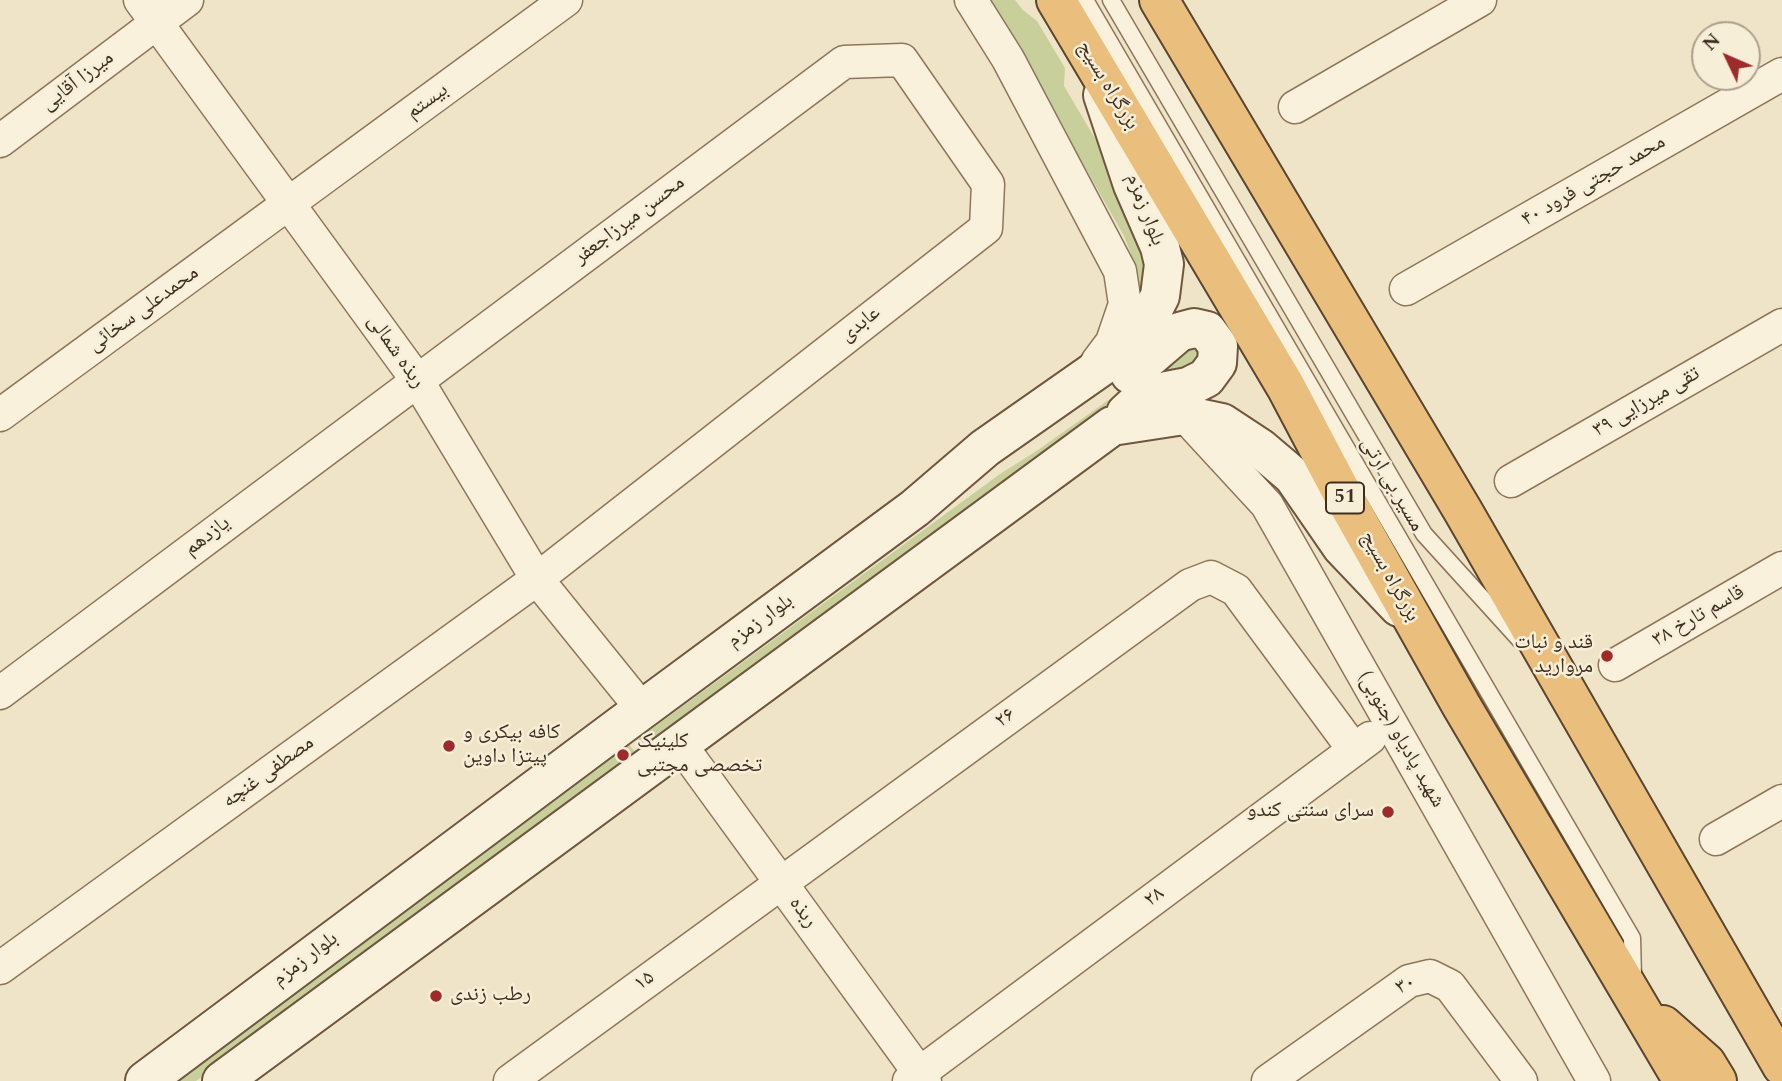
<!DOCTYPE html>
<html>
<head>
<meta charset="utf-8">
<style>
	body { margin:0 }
	#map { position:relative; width:1782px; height:1081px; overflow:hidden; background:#f0e4c8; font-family:Spectral,serif }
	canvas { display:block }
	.north { position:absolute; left:1691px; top:21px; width:70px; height:70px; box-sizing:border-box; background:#f7eed8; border:2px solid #ada18e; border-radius:50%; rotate:314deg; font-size:19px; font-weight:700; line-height:28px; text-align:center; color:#3d2e20 }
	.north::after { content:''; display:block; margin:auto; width:24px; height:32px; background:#9e2a2b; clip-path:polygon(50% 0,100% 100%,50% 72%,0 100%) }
</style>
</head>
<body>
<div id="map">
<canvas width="1782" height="1081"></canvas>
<div class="north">N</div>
</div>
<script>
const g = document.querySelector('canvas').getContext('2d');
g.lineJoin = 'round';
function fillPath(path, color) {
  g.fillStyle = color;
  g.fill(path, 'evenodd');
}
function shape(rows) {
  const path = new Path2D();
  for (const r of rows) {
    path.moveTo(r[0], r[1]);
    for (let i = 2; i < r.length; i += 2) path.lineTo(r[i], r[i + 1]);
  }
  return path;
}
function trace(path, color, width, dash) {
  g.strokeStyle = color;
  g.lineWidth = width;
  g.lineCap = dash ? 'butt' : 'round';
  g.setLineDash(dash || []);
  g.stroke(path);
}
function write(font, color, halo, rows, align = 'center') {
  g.font = font + ' Spectral,"Noto Naskh Arabic",serif';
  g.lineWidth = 5;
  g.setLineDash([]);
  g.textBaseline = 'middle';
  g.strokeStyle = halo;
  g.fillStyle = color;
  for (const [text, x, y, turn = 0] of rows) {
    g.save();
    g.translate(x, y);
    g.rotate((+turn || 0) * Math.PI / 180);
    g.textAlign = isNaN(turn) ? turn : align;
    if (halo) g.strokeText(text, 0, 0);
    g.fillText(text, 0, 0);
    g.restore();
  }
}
fillPath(shape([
	[990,0,1015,0,1023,10,1037,21,1065,68,1064,86,1115,172,1151,274,1145,310,1136,292,1136,267,1124,236],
	[1190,338,1209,357,648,749,638,739,1000,474,1038,450,1148,372],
	[628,743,638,756,196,1081,166,1081]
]), '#c9cf9b');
const service = shape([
	[1085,0,1632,938,1633,977],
	[1111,0,1424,534,1521,641]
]);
const minor = shape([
	[140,0,417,380,537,579,642,709],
	[971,0,1008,59,1120,271,1125,304,1112,342,1097,362],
	[1295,107,1480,0],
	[0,141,187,0],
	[1406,289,1782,74],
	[0,415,566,0],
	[1184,415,1267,505,1594,1081],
	[1511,481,1782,325],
	[1615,665,1782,568],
	[0,693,844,62,902,60,988,184,986,228,537,579,0,968],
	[680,744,925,1081],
	[1716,839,1782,801],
	[510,1081,1190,585,1211,577,1236,590,1354,750],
	[909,1081,1370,738],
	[1268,1081,1409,981,1430,976,1450,986,1521,1081]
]);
const secondary = shape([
	[1126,413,1138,402,1167,391,1188,387,1206,378,1217,363,1218,346,1207,331,1194,328,1179,332,1130,374],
	[145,1081,620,726,915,508,985,448,1115,357,1144,327,1160,296,1164,264,1160,247,1133,185,1103,95],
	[222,1081,1112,426,1184,415,1222,423,1260,448,1293,476,1342,547,1399,607]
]);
const trunk = shape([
	[1056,0,1286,387,1343,495,1461,705,1683,1081],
	[1159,0,1463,511,1782,1066],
	[1663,1025,1706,1063,1717,1081]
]);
trace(service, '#8d765c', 19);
trace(minor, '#8d765c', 35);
trace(secondary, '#6f573f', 42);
trace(trunk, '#5b4430', 42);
trace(service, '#faf1dc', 16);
trace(minor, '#faf1dc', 32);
trace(secondary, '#faf1dc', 38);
trace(trunk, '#eabe7c', 38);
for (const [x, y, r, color] of [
	[1607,656,7,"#9e2a2b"],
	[449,746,7,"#9e2a2b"],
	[623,755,7,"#9e2a2b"],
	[1388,812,7,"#9e2a2b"],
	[436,996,7,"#9e2a2b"]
]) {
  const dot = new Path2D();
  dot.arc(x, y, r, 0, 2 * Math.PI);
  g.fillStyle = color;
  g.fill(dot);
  trace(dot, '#f7eed8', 2.5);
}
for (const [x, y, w] of [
	[1345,498,38]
]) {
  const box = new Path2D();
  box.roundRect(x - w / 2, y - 15.5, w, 31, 5);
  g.fillStyle = '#f7eed8';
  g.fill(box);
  trace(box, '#3d2e20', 2);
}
write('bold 19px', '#3d2e20', null, [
	["51",1345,498]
]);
write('21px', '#3d2e20', '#f7eed8', [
	["میرزا آقایی",78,82,-37],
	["بزرگراه بسیج",1107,86,59],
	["بیستم",428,102,-36],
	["محمد حجتی فرود ۴۰",1594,182,-30],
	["بلوار زمزم",1144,210,69],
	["محسن میرزاجعفر",630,221,-37],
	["محمدعلی سخائی",144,310,-36],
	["عابدی",861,325,-38],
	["ربذه شمالی",395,352,55],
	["تقی میرزایی ۳۹",1647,403,-30],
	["مسیر بی ارتی",1391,485,60],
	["یازدهم",208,537,-37],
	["بزرگراه بسیج",1389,577,61],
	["قاسم تارخ ۳۸",1699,617,-30],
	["بلوار زمزم",761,622,-36],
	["۲۶",1006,719,-36],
	["شهید پادیاو (جنوبی)",1400,740,60],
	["مصطفی غنچه",269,773,-36],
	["۲۸",1155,898,-37],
	["ربذه",802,913,54],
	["بلوار زمزم",306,960,-37],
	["۱۵",645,982,-36],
	["۳۰",1406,986,-27]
]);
write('21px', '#3d2e20', '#f7eed8', [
	["قند و نبات",1593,644,"right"],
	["مروارید",1593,668,"right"],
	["کافه بیکری و",463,734],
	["پیتزا داوین",463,758],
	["کلینیک",637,743],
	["تخصصی مجتبی",637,767],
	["سرای سنتی کندو",1374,812,"right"],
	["رطب زندی",450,996]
], 'left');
</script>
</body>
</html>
